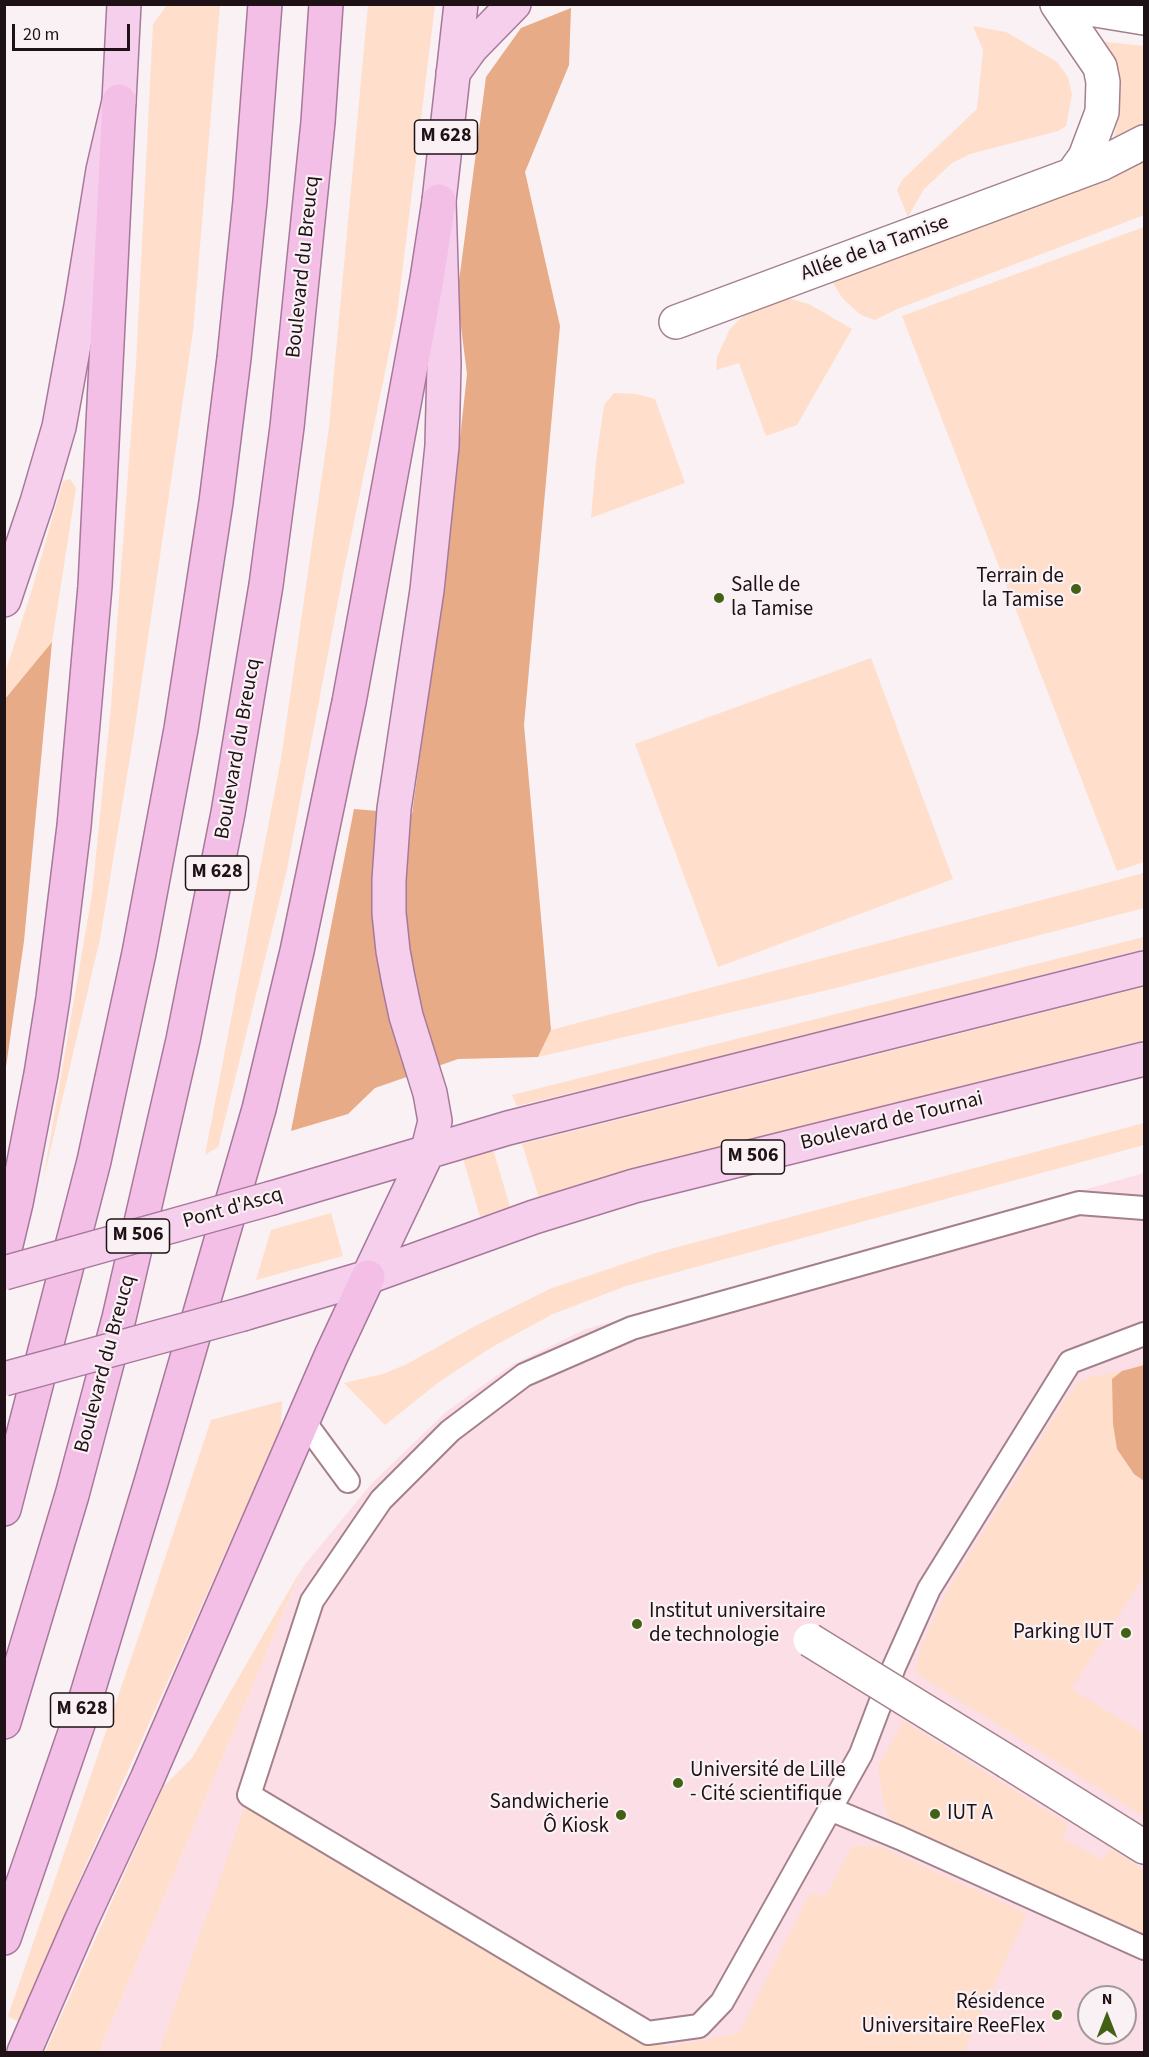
<!DOCTYPE html>
<html>
<head>
<meta charset="utf-8">
<style>
	body { margin:0 }
	#map { position:relative; width:1149px; height:2057px; overflow:hidden; background:#f9f1f3; font-family:"Source Sans 3",sans-serif }
	canvas { display:block }
	.frame { position:absolute; inset:0; border:6px solid #1f1216; pointer-events:none }
	.north { position:absolute; left:1077px; top:1985px; width:60px; height:60px; box-sizing:border-box; background:#f9f1f3; border:2px solid #a2989b; border-radius:50%; rotate:0deg; font-size:16px; font-weight:700; line-height:24px; text-align:center; color:#1f1216 }
	.north::after { content:''; display:block; margin:auto; width:21px; height:27px; background:#436115; clip-path:polygon(50% 0,100% 100%,50% 72%,0 100%) }
	.scale { position:absolute; left:12px; top:24px; width:118px; height:27px; box-sizing:border-box; border:3px solid #1f1216; border-top:0; padding-left:8px; font-size:18px; line-height:21px; white-space:nowrap; color:#1f1216; -webkit-text-stroke:4px #f9f1f3; paint-order:stroke }
</style>
</head>
<body>
<div id="map">
<canvas width="1149" height="2057"></canvas>
<div class="frame"></div>
<div class="north">N</div>
<div class="scale">20 m</div>
</div>
<script>
const g = document.querySelector('canvas').getContext('2d');
g.lineJoin = 'round';
function fillPath(path, color) {
  g.fillStyle = color;
  g.fill(path, 'evenodd');
}
function shape(rows) {
  const path = new Path2D();
  for (const r of rows) {
    path.moveTo(r[0], r[1]);
    for (let i = 2; i < r.length; i += 2) path.lineTo(r[i], r[i + 1]);
  }
  return path;
}
function trace(path, color, width, dash) {
  g.strokeStyle = color;
  g.lineWidth = width;
  g.lineCap = dash ? 'butt' : 'round';
  g.setLineDash(dash || []);
  g.stroke(path);
}
function write(font, color, halo, rows, align = 'center') {
  g.font = font + ' "Source Sans 3",sans-serif';
  g.lineWidth = 4.5;
  g.setLineDash([]);
  g.textBaseline = 'middle';
  g.strokeStyle = halo;
  g.fillStyle = color;
  for (const [text, x, y, turn = 0] of rows) {
    g.save();
    g.translate(x, y);
    g.rotate((+turn || 0) * Math.PI / 180);
    g.textAlign = isNaN(turn) ? turn : align;
    if (halo) g.strokeText(text, 0, 0);
    g.fillText(text, 0, 0);
    g.restore();
  }
}
fillPath(shape([
	[1144,1173,1144,2052,99,2052,302,1568,372,1483,447,1411,510,1366,586,1329],
	[1089,1997,1125,1997,1125,2033,1089,2033]
]), '#fcdfe6');
fillPath(shape([
	[167,5,220,5,193,331,134,733,100,939,43,1181,92,894,111,707,136,364,153,24],
	[368,5,435,5,397,314,343,575,286,874,218,1147,205,1155,281,759,329,427],
	[973,26,1006,32,1057,62,1068,77,1072,95,1066,126,1058,131,970,154,952,163,924,189,908,217,897,190,902,180,977,109,983,50],
	[1098,41,1144,46,1144,127,1115,141,1114,137,1118,115,1118,94],
	[1144,161,1144,215,897,309,875,320,861,315,843,299,833,283,835,277],
	[1144,227,1144,862,1117,871,902,316],
	[784,297,809,304,852,329,797,425,766,436,739,363,716,370,717,357,730,329,741,318,755,308],
	[614,393,637,394,655,399,685,483,591,518,596,461,604,405],
	[70,479,76,488,52,642,5,699,5,673,31,593,63,481],
	[871,658,953,879,718,967,635,744],
	[1144,873,1144,908,832,989,538,1057,551,1030],
	[1144,937,1144,949,703,1061,517,1106,512,1095],
	[1144,987,1144,1040,664,1161,539,1198,522,1144],
	[1144,1123,1144,1145,626,1286,553,1314,492,1347,439,1382,385,1425,344,1383,383,1374,407,1364,477,1325,552,1288,659,1252],
	[493,1149,510,1207,480,1217,463,1158],
	[331,1213,343,1256,256,1280,271,1230],
	[1122,1371,1112,1379,1113,1424,1117,1449,1134,1474,1144,1481,1144,1576,1071,1689,1143,1733,1144,1817,916,1673,921,1646,947,1591,1063,1403,1078,1382,1094,1376],
	[282,1401,281,1428,88,1860,19,2022,8,2016,145,1618,211,1420],
	[302,1568,99,2052,45,2052,163,1787,192,1758],
	[903,1721,1068,1824,1062,1838,1103,1860,1111,1849,1144,1870,1144,1947,900,1838,884,1806,878,1768],
	[249,1795,668,2047,739,2033,810,1894,826,1896,852,1846,878,1846,1027,1913,964,2052,159,2052]
]), '#ffdecb');
fillPath(shape([
	[571,8,569,65,525,172,560,326,524,725,551,1030,538,1057,458,1059,375,1088,348,1114,291,1131,354,809,412,814,446,566,467,374,457,296,486,77,521,28],
	[52,642,24,941,5,1074,5,699],
	[1144,1365,1144,1481,1134,1474,1117,1449,1113,1424,1112,1379,1122,1371]
]), '#e7ab87');
const service = shape([
	[1144,1208,1079,1203,632,1328,524,1375,450,1431,381,1500,312,1601,249,1795,648,2033,699,2026,722,2002,861,1754,894,1667,929,1589,1070,1362,1144,1334],
	[303,1420,348,1481],
	[830,1809,900,1838,1144,1948]
]);
const pedestrian = shape([
	[1008,1762,1144,1847]
]);
const minor = shape([
	[1057,4,1100,67,1103,82,1102,112,1085,157,1072,175],
	[1059,4,1144,18],
	[676,322,1101,164,1144,142]
]);
const primary = shape([
	[453,73,471,48,514,4],
	[4,600,37,502,59,427,81,306,103,170,119,101,124,4],
	[272,1198,508,1128,1144,968],
	[368,1277,427,1153,435,1121,430,1093,406,1016,398,978,393,951,389,913,389,880,394,809,427,590,442,446,444,364,439,201,461,4],
	[243,1314,368,1277,534,1217,634,1186,1144,1059]
]);
const trunk = shape([
	[4,1253,16,1203,41,1074,53,998,74,826,95,586,119,101],
	[4,1509,94,1161,139,953,181,729,216,502,234,358,250,201,265,4],
	[4,1722,72,1495,119,1318,183,1040,228,813,266,585,287,427,318,122,326,4],
	[4,1938,79,1721,152,1479,259,1109,297,951,349,702,427,279,439,201],
	[24,2052,81,1921,147,1779,331,1356,368,1277]
]);
trace(service, '#a4808a', 26);
trace(pedestrian, '#a4808a', 36);
trace(minor, '#a4808a', 36);
trace(primary, '#a7789a', 36);
trace(trunk, '#a7789a', 36);
trace(service, '#fff', 22);
trace(pedestrian, '#fff', 33);
trace(minor, '#fff', 33);
trace(primary, '#f6cfed', 33);
trace(trunk, '#f3bfe7', 33);
const pedestrianBridge = shape([
	[810,1640,1008,1762]
]);
const primaryBridge = shape([
	[4,1273,272,1198],
	[4,1379,243,1314]
]);
trace(pedestrianBridge, '#a4808a', 36, []);
trace(primaryBridge, '#a7789a', 36, []);
trace(pedestrianBridge, '#fff', 33);
trace(primaryBridge, '#f6cfed', 33);
for (const [x, y, r, color] of [
	[1076,589,6,"#436115"],
	[719,598,6,"#436115"],
	[637,1624,6,"#436115"],
	[1126,1633,6,"#436115"],
	[678,1783,6,"#436115"],
	[935,1814,6,"#436115"],
	[621,1815,6,"#436115"],
	[1057,2015,6,"#436115"]
]) {
  const dot = new Path2D();
  dot.arc(x, y, r, 0, 2 * Math.PI);
  g.fillStyle = color;
  g.fill(dot);
  trace(dot, '#f9f1f3', 2);
}
for (const [x, y, w] of [
	[446,137,63],
	[217,873,63],
	[753,1157,63],
	[138,1236,63],
	[82,1710,63]
]) {
  const box = new Path2D();
  box.roundRect(x - w / 2, y - 17, w, 34, 4.5);
  g.fillStyle = '#f9f1f3';
  g.fill(box);
  trace(box, '#1f1216', 1.5);
}
write('bold 20px', '#1f1216', null, [
	["M 628",446,137],
	["M 628",217,873],
	["M 506",753,1157],
	["M 506",138,1236],
	["M 628",82,1710]
]);
write('21px', '#1f1216', '#f9f1f3', [
	["Allée de la Tamise",875,249,-20],
	["Boulevard du Breucq",304,267,-84],
	["Boulevard du Breucq",239,749,-80],
	["Boulevard de Tournai",892,1122,-14],
	["Pont d'Ascq",233,1209,-16],
	["Boulevard du Breucq",106,1364,-75]
]);
write('21px', '#1f1216', '#f9f1f3', [
	["Terrain de",1064,577],
	["la Tamise",1064,601],
	["Salle de",731,586,"left"],
	["la Tamise",731,610,"left"],
	["Institut universitaire",649,1612,"left"],
	["de technologie",649,1636,"left"],
	["Parking IUT",1114,1633],
	["Université de Lille",690,1771,"left"],
	["‐ Cité scientifique",690,1795,"left"],
	["Sandwicherie",609,1803],
	["Ô Kiosk",609,1827],
	["IUT A",947,1814,"left"],
	["Résidence",1045,2003],
	["Universitaire ReeFlex",1045,2027]
], 'right');
</script>
</body>
</html>
